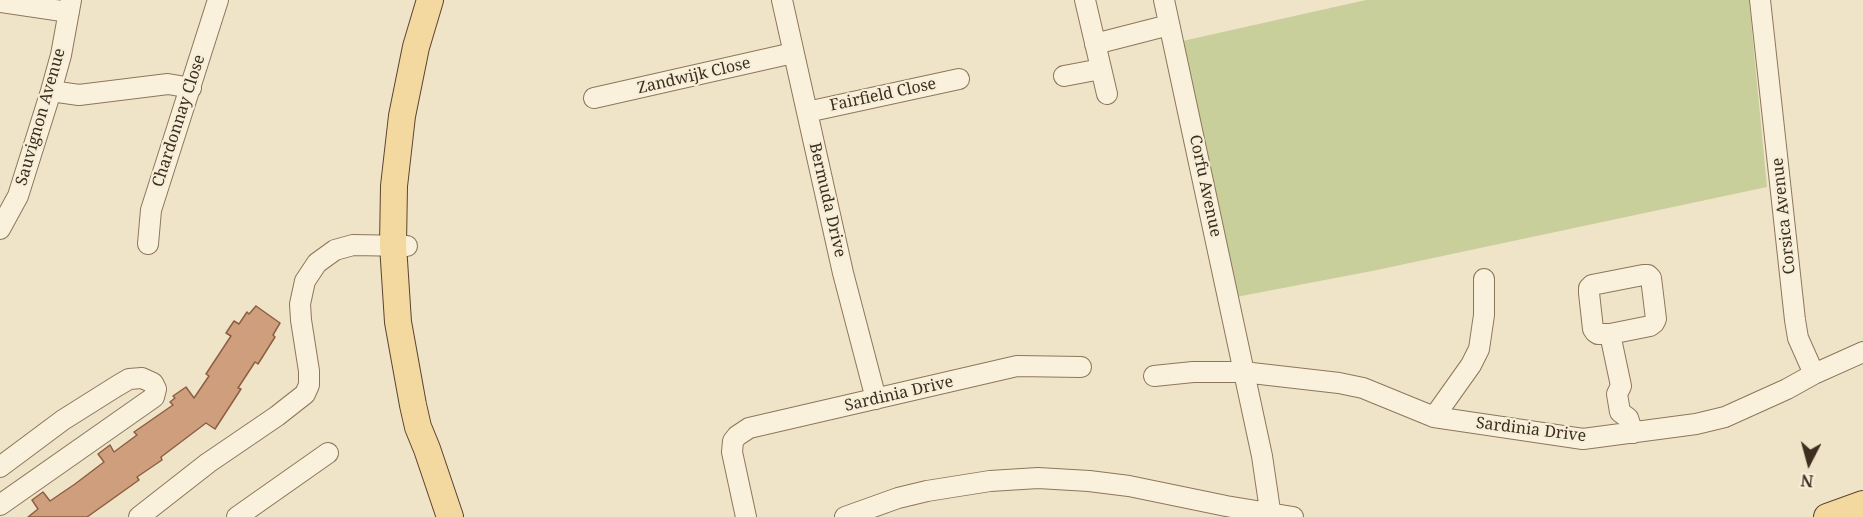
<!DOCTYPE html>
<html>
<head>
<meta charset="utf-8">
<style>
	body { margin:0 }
	#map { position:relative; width:1863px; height:517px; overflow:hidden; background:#f0e4c8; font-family:"Noto Serif",serif }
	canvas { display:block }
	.north { position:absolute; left:1779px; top:433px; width:60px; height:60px; -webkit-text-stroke:4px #f7eed8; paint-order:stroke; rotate:186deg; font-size:16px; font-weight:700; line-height:24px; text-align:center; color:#3d2e20 }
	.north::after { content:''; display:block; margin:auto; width:21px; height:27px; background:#3d2e20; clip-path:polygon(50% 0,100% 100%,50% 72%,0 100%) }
</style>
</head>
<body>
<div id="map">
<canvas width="1863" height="517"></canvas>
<div class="north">N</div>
</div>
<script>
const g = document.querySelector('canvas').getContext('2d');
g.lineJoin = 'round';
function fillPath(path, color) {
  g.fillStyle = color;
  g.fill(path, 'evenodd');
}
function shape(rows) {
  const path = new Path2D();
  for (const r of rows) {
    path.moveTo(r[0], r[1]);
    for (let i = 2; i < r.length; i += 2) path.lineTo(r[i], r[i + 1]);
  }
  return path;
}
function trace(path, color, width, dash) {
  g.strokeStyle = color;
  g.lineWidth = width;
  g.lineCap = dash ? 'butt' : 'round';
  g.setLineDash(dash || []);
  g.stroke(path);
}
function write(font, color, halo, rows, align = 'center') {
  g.font = font + ' "Noto Serif",serif';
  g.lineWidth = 4.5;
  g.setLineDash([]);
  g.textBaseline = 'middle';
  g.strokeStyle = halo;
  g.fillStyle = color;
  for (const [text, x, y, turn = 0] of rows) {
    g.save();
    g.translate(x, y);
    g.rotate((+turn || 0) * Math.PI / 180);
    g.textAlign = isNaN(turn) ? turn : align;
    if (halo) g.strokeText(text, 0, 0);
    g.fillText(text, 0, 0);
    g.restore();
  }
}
fillPath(shape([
	[1366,0,1749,0,1767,187,1372,271,1236,297,1178,42]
]), '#c9cf9b');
const building = shape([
	[256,306,280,323,273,335,275,337,258,364,255,362,238,388,241,389,215,429,206,423,161,457,162,460,137,477,139,480,87,517,28,517,38,509,32,500,43,492,50,501,75,484,104,462,98,454,110,445,114,452,137,435,134,432,173,405,170,402,175,398,173,396,186,387,194,398,209,376,206,374,231,336,226,333,234,321,239,324,247,312,249,314,256,306]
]);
fillPath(building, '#cf9f7d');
trace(building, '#8d5f41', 1.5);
const minor = shape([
	[782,0,843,273,876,399],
	[1085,0,1107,94],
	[1164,0,1262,456,1271,517],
	[1760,0,1795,320,1798,338,1814,374],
	[0,2,69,12],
	[1095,44,1169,25],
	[1064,76,1101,69],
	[51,91,79,95,168,84,191,88],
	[594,98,793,53],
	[807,112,959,79],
	[0,229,18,196,51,91,61,55,71,0],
	[148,244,151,210,218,0],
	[1643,275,1648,275,1651,278,1656,319,1654,323,1650,326,1610,334,1598,334,1595,332,1593,329,1589,293,1589,288,1592,285,1643,275],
	[1610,334,1621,386,1617,394,1620,412,1628,418,1633,433],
	[1154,376,1193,372,1243,372,1339,383,1363,388,1434,417,1583,439,1696,424,1725,417,1787,389,1814,374,1863,352],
	[1434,417,1471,365,1479,349,1484,315,1484,279],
	[0,467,63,420,117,386,129,379,142,378,153,383,156,389,154,397,0,505],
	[139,517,208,463,277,416,305,394,309,385,309,371,301,320,300,304,305,281,317,263,335,250,353,245,407,246],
	[237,517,328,453],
	[746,517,732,452,733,441,737,436,749,428,1017,366,1081,367],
	[845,517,898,498,927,491,990,481,1038,478,1089,481,1129,486,1226,506,1293,517]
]);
const major = shape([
	[430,0,416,47,402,116,394,186,393,245,398,322,413,405,418,427,427,449,450,517],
	[1827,517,1863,504]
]);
trace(minor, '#8d765c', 22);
trace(major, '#5b4430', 28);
trace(minor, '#faf1dc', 20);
trace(major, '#f3d9a0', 26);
write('16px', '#3d2e20', '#f7eed8', [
	["Zandwijk Close",694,76,-13],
	["Fairfield Close",883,95,-12],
	["Sauvignon Avenue",41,117,-74],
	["Chardonnay Close",179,121,-72],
	["Corfu Avenue",1205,186,78],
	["Bermuda Drive",827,200,77],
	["Corsica Avenue",1784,216,-96],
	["Sardinia Drive",899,394,-13],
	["Sardinia Drive",1531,430,7]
]);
</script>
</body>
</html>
